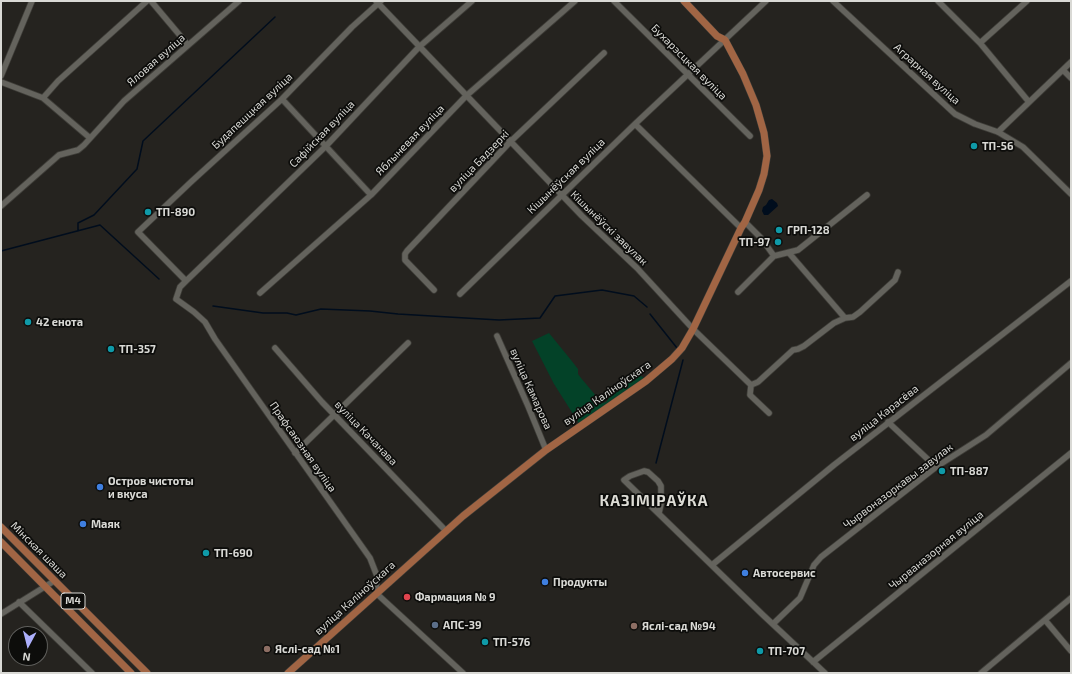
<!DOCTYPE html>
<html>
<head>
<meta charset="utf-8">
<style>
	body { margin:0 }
	#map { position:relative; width:1072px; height:674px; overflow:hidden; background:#25231f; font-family:"Exo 2",sans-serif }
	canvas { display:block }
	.frame { position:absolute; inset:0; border:2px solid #d9d9d5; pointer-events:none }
	.north { position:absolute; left:8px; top:626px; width:40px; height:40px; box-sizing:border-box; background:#0d0d0b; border:1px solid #5f5f5c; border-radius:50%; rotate:187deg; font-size:11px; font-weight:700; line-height:16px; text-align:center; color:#d9d9d5 }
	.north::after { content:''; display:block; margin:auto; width:14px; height:18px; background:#acaffb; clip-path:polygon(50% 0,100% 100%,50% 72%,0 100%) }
</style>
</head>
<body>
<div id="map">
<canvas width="1072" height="674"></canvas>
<div class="frame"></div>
<div class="north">N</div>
</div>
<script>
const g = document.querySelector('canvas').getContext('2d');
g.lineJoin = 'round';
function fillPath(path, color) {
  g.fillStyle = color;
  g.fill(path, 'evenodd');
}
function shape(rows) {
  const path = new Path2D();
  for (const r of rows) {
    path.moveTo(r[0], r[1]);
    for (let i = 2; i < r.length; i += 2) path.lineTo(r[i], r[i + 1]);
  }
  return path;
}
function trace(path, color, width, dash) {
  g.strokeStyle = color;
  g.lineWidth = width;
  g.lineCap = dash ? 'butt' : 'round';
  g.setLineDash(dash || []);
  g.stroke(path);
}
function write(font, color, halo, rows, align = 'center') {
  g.font = font + ' "Exo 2",sans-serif';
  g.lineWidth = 3.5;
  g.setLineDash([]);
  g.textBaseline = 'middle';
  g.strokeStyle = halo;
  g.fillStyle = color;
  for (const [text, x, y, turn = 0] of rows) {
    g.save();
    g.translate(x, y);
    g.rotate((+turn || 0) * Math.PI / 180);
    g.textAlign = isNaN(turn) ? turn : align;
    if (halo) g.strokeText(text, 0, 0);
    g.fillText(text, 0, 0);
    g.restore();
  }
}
fillPath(shape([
	[549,333,571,360,578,369,578,374,581,378,602,403,606,402,611,395,636,377,640,375,644,378,580,425,554,384,532,341]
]), '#034228');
fillPath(shape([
	[772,199,777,203,778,206,768,215,764,215,762,211,763,207,766,205,769,200]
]), '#000d1d');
trace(shape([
	[78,231,78,223,94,215,137,169,143,141,275,17],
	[1,251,100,225,159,279],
	[213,306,263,313,287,313,296,315,321,309,370,311,398,314,499,320,540,318,555,296,602,290,634,296,647,307],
	[650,314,677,348],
	[656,463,683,360]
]), '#000d1d', 1.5);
const minor = shape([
	[151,1,188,45],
	[376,1,582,216,637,268,693,329,751,385,750,395,769,413],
	[381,1,352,27,282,99,192,181,138,232,186,281,180,287,176,299,194,312,205,322,215,339,370,558,377,576,376,593,463,673],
	[614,1,750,136],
	[833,1,955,114,975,124,998,132,1023,147,1071,194],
	[938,1,980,43,1029,102],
	[980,43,1027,1],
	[1063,70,1071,78],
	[1,76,32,1],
	[1,82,43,98,90,138],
	[43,98,58,81,147,1],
	[282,99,371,195],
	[635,124,741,228],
	[998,132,1071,62],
	[1,206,59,155,78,150,84,145,124,101,239,1],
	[745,222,762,239,774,256],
	[789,253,845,318],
	[186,281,326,146,419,47,472,1],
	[434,290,405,260,405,254,407,251,510,142,604,53],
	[738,292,774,256,798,250,867,195],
	[260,293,371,195,466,96,575,1],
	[460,294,635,124,766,1],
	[497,336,528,406,546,450],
	[275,348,322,402,445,530],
	[751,385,758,382,793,350,798,349,804,346,834,323,845,318,853,317,860,312,895,280,898,272],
	[888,422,936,467],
	[295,453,408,343],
	[659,513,661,504,661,486,658,481,648,472,644,471,630,476,624,480,763,615,825,673],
	[712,565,834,465,1071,281],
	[19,602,92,673],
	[1,614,54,581],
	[1045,620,1071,651],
	[773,624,800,598,814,565,821,557,936,467,986,435,1071,363],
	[813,662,1071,453],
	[981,673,1071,598]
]);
const major = shape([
	[1,527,147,673],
	[1,542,131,673],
	[288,673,463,516,546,450,646,381,672,359,682,348,693,329,741,228,745,222,759,190,764,174,767,156,764,133,756,105,743,74,725,40,717,36,684,1]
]);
trace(minor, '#3f3e39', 7);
trace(major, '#3f3e39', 8);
trace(minor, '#64635d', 5.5);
trace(major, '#a16544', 7);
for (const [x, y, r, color] of [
	[974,146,4,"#0f9aa8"],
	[148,212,4,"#0f9aa8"],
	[779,230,4,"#0f9aa8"],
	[778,242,4,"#0f9aa8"],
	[28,322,4,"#0f9aa8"],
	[111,349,4,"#0f9aa8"],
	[942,471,4,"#0f9aa8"],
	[100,487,4,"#3f7fe0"],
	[83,524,4,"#3f7fe0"],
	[206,553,4,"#0f9aa8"],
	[745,573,4,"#3f7fe0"],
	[545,582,4,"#3f7fe0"],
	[407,597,4,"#e0444e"],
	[435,625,4,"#5c6f8a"],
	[634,626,4,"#8d6e63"],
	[485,642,4,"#0f9aa8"],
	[267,649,4,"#8d6e63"],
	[760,651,4,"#0f9aa8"]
]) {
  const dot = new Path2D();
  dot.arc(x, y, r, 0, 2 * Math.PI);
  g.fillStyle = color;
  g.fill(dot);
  trace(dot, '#0d0d0b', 1.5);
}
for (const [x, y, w] of [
	[73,601,24]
]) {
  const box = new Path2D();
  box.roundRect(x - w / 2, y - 8, w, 16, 3);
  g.fillStyle = '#0d0d0b';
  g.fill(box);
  trace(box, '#d9d9d5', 1);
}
write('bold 10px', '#d9d9d5', null, [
	["М4",73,601]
]);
write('11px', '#d9d9d5', '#0d0d0b', [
	["Яловая вуліца",156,60,-41],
	["Бухарэсцкая вуліца",689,62,45],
	["Аграрная вуліца",927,74,42],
	["Будапешцкая вуліца",252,111,-43],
	["Сафійская вуліца",322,134,-46],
	["Яблыневая вуліца",410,140,-46],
	["вуліца Бадзеркі",479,161,-46],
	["Кішынёўская вуліца",566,176,-44],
	["Кішынёўскі завулак",609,228,44],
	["вуліца Камарова",531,389,66],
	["вуліца Каліноўскага",607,393,-35],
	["вуліца Карасёва",884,413,-38],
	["вуліца Качанава",366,433,46],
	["Прафсаюзная вуліца",303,447,55],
	["Чырвоназоркавы завулак",898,486,-37],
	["Мінская шаша",39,550,45],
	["Чырваназорная вуліца",936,550,-39],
	["вуліца Каліноўскага",355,598,-42]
]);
write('bold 11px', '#d9d9d5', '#0d0d0b', [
	["ТП-56",982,146],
	["ТП-890",156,212],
	["ГРП-128",787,230],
	["ТП-97",770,242,"right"],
	["42 енота",36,322],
	["ТП-357",119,349],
	["ТП-887",950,471],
	["Остров чистоты",108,481],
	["и вкуса",108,494],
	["Маяк",91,524],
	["ТП-690",214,553],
	["Автосервис",753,573],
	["Продукты",553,582],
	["Фармация № 9",415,597],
	["АПС-39",443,625],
	["Яслі-сад №94",642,626],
	["ТП-576",493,642],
	["Яслі-сад №1",275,649],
	["ТП-707",768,651]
], 'left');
g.letterSpacing = '1px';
write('bold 15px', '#deddd6', '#0d0d0b', [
	["КАЗІМІРАЎКА",654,501]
]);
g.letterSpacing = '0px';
</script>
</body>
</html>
